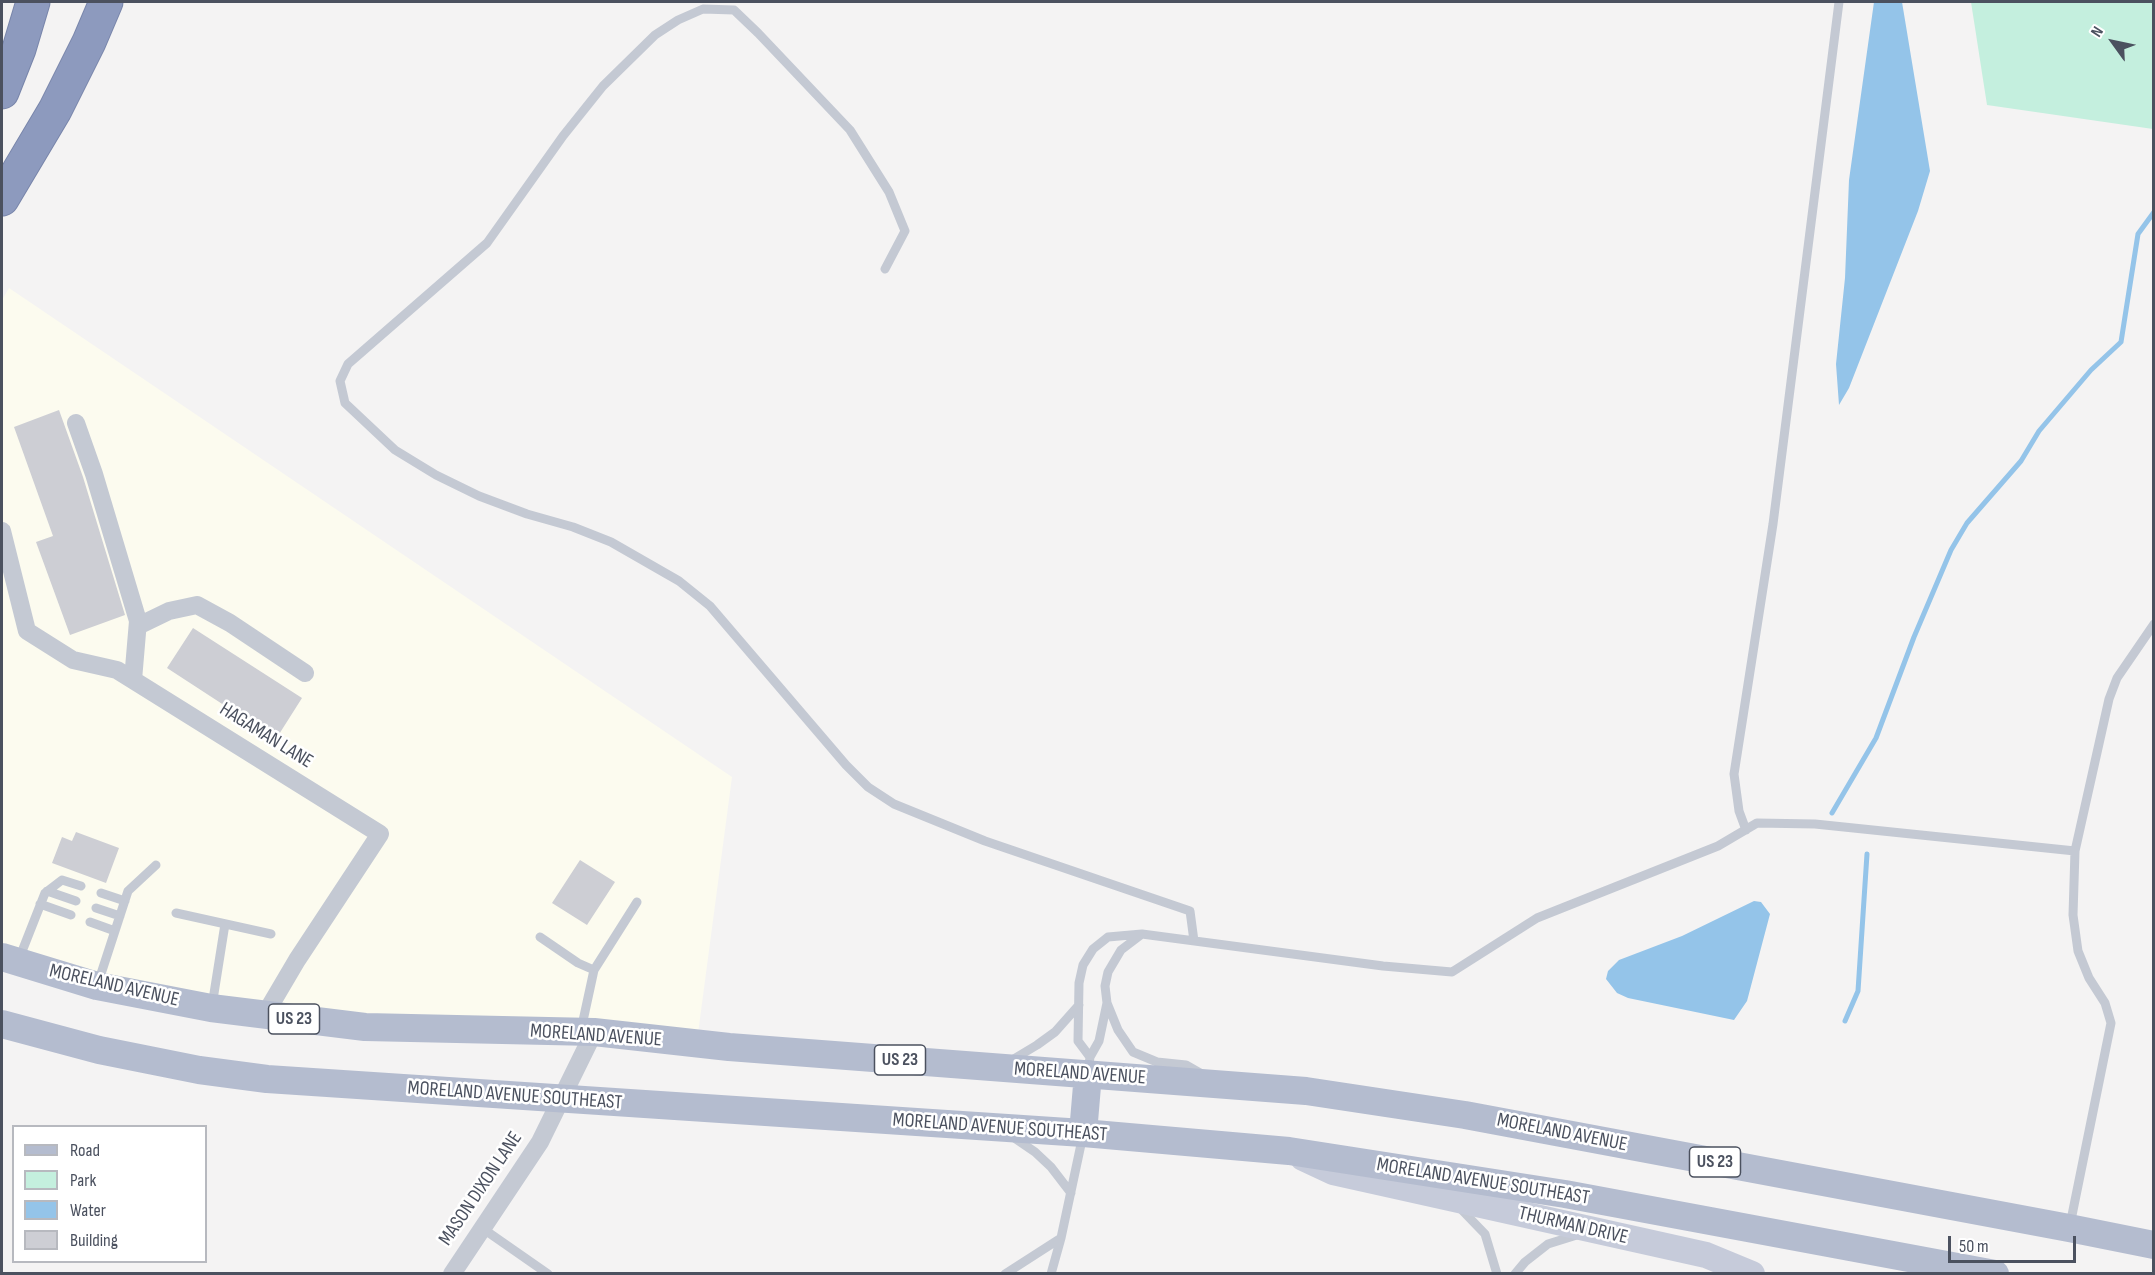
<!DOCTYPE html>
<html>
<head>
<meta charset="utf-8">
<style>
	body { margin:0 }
	#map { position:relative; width:2155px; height:1275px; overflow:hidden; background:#f4f3f3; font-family:"Sofia Sans Condensed",sans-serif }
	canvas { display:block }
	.frame { position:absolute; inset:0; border:3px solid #4b515f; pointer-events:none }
	.legend { position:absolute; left:12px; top:1125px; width:195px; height:138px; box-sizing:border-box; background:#fff; border:2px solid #b7b9bf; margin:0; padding:8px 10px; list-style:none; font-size:18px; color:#4b515f }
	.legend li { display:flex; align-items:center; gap:12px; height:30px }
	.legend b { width:30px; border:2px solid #b7b9bf }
	.north { position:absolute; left:2083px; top:12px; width:60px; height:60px; -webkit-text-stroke:4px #fff; paint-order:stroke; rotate:303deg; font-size:16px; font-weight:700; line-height:24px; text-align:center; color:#4b515f }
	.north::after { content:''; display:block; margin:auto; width:21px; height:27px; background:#4b515f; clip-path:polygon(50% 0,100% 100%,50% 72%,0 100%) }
	.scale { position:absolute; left:1948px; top:1236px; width:128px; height:27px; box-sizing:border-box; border:3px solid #4b515f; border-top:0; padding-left:8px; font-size:18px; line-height:21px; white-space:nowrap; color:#4b515f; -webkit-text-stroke:4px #fff; paint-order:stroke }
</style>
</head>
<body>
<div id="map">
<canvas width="2155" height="1275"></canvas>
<div class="frame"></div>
<ul class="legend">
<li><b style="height:8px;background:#b4bccf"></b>Road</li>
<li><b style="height:16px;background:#c4efde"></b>Park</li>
<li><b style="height:16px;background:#94c4e9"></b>Water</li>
<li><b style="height:16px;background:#cdced4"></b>Building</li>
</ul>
<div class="north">N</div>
<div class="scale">50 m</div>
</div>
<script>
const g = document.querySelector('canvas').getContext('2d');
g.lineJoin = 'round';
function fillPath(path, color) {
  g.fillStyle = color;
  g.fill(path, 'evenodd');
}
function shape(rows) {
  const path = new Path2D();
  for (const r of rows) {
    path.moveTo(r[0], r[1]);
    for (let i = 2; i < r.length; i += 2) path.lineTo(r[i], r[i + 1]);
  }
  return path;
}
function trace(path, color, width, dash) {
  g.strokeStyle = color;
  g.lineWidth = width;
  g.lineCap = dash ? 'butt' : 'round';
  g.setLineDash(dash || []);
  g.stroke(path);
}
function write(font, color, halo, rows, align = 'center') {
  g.font = font + ' "Sofia Sans Condensed",sans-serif';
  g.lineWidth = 5;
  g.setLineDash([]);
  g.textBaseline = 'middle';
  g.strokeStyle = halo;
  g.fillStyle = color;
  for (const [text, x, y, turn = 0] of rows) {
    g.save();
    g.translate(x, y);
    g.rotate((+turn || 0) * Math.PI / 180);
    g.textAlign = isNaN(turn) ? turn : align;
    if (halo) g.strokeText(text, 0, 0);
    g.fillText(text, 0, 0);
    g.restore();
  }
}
fillPath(shape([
	[9,288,732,777,697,1041,239,1014,2,953,2,300]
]), '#fcfbef');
fillPath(shape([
	[1971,2,2153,2,2153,129,1987,105]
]), '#c4efde');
fillPath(shape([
	[1874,2,1902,2,1930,171,1918,211,1849,388,1839,405,1836,364,1845,278,1849,180],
	[1754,901,1761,902,1770,914,1747,1001,1734,1020,1628,998,1617,993,1606,979,1608,971,1619,960,1682,936]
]), '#94c4e9');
trace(shape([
	[1832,813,1876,738,1914,637,1951,550,1967,523,2021,461,2039,431,2091,370,2121,342,2138,234,2154,212],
	[1845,1021,1858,991,1867,854]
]), '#94c4e9', 5);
fillPath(shape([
	[59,410,83,477,125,615,70,635,36,542,53,536,14,427],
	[193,628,302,698,276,739,167,668],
	[76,832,119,848,106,883,52,863,62,837,72,841],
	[580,860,615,882,587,925,552,903]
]), '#cdced4');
const motorway = shape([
	[2,92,19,49,33,2],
	[2,199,55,110,89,42,106,2]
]);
trace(motorway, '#7885aa', 35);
trace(shape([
	[885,269,905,231,889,192,850,130,758,33,734,10,703,9,678,20,655,35,603,86,563,136,487,243,348,364,340,381,345,403,395,450,436,475,479,496,527,514,573,527,611,542,679,581,710,606,846,765,868,787,894,804,985,841,1190,911,1194,941],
	[1746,830,1739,811,1734,774,1773,524,1839,2],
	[47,891,76,901],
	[101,893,125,901],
	[40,904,71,915],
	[96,908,120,916],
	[176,913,271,934],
	[90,922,115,931],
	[540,937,578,963,594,970],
	[19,959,45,893,62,880,81,886],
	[98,983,128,891,156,865],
	[1107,1003,1118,1030,1133,1052,1157,1062,1186,1065,1200,1073],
	[212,1006,225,924],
	[581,1030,594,970,637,902],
	[1090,1057,1078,1041,1079,983,1083,965,1093,949,1108,937,1142,934],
	[1012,1060,1037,1045,1055,1032,1079,1005],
	[1088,1072,1090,1057,1099,1041,1107,1003,1105,986,1108,972,1121,950,1142,934,1383,966,1452,972,1537,918,1718,846,1757,823,1815,824,2075,851],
	[1013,1137,1035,1152,1051,1167,1071,1193],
	[1458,1206,1485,1234,1497,1274],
	[2070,1225,2111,1023,2105,1003,2089,978,2078,951,2073,915,2075,851,2109,699,2117,678,2154,624],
	[482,1228,548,1274],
	[1005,1274,1061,1238],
	[1051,1274,1061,1238,1083,1135],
	[1515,1274,1525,1262,1548,1244,1580,1234]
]), '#c4c9d3', 9);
trace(shape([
	[76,423,94,474,138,621,133,680],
	[2,531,27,631,73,660,117,670,380,834,297,960,264,1016],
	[138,626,169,611,197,605,230,623,305,673],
	[452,1274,540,1142,594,1032]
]), '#c4c9d3', 18);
trace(shape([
	[1303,1158,1333,1172,1706,1255,1752,1274]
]), '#c6cbda', 26);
trace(shape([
	[2,957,97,986,211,1008,365,1027,594,1032,729,1047,1306,1091,1465,1115,2069,1228,2154,1245],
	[2,1024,99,1050,199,1070,267,1079,1083,1133,1289,1151,1565,1194,1995,1274],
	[1083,1133,1088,1074]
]), '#b4bccf', 28);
trace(motorway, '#8d9abe', 33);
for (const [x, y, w] of [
	[294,1019,51],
	[900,1060,51],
	[1715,1162,51]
]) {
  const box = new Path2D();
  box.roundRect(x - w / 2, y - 15, w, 30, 4.5);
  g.fillStyle = '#fff';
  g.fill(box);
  trace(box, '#4b515f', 1.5);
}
write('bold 18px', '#4b515f', null, [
	["US 23",294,1019],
	["US 23",900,1060],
	["US 23",1715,1162]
]);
write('20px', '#4b515f', '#fff', [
	["HAGAMAN LANE",266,736,32],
	["MORELAND AVENUE",114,986,13],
	["MORELAND AVENUE",596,1036,4],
	["MORELAND AVENUE",1080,1074,4],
	["MORELAND AVENUE SOUTHEAST",515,1096,4],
	["MORELAND AVENUE SOUTHEAST",1000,1128,4],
	["MORELAND AVENUE",1562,1133,11],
	["MORELAND AVENUE SOUTHEAST",1483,1182,9],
	["MASON DIXON LANE",481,1189,-56],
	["THURMAN DRIVE",1573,1226,13]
]);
</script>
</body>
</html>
